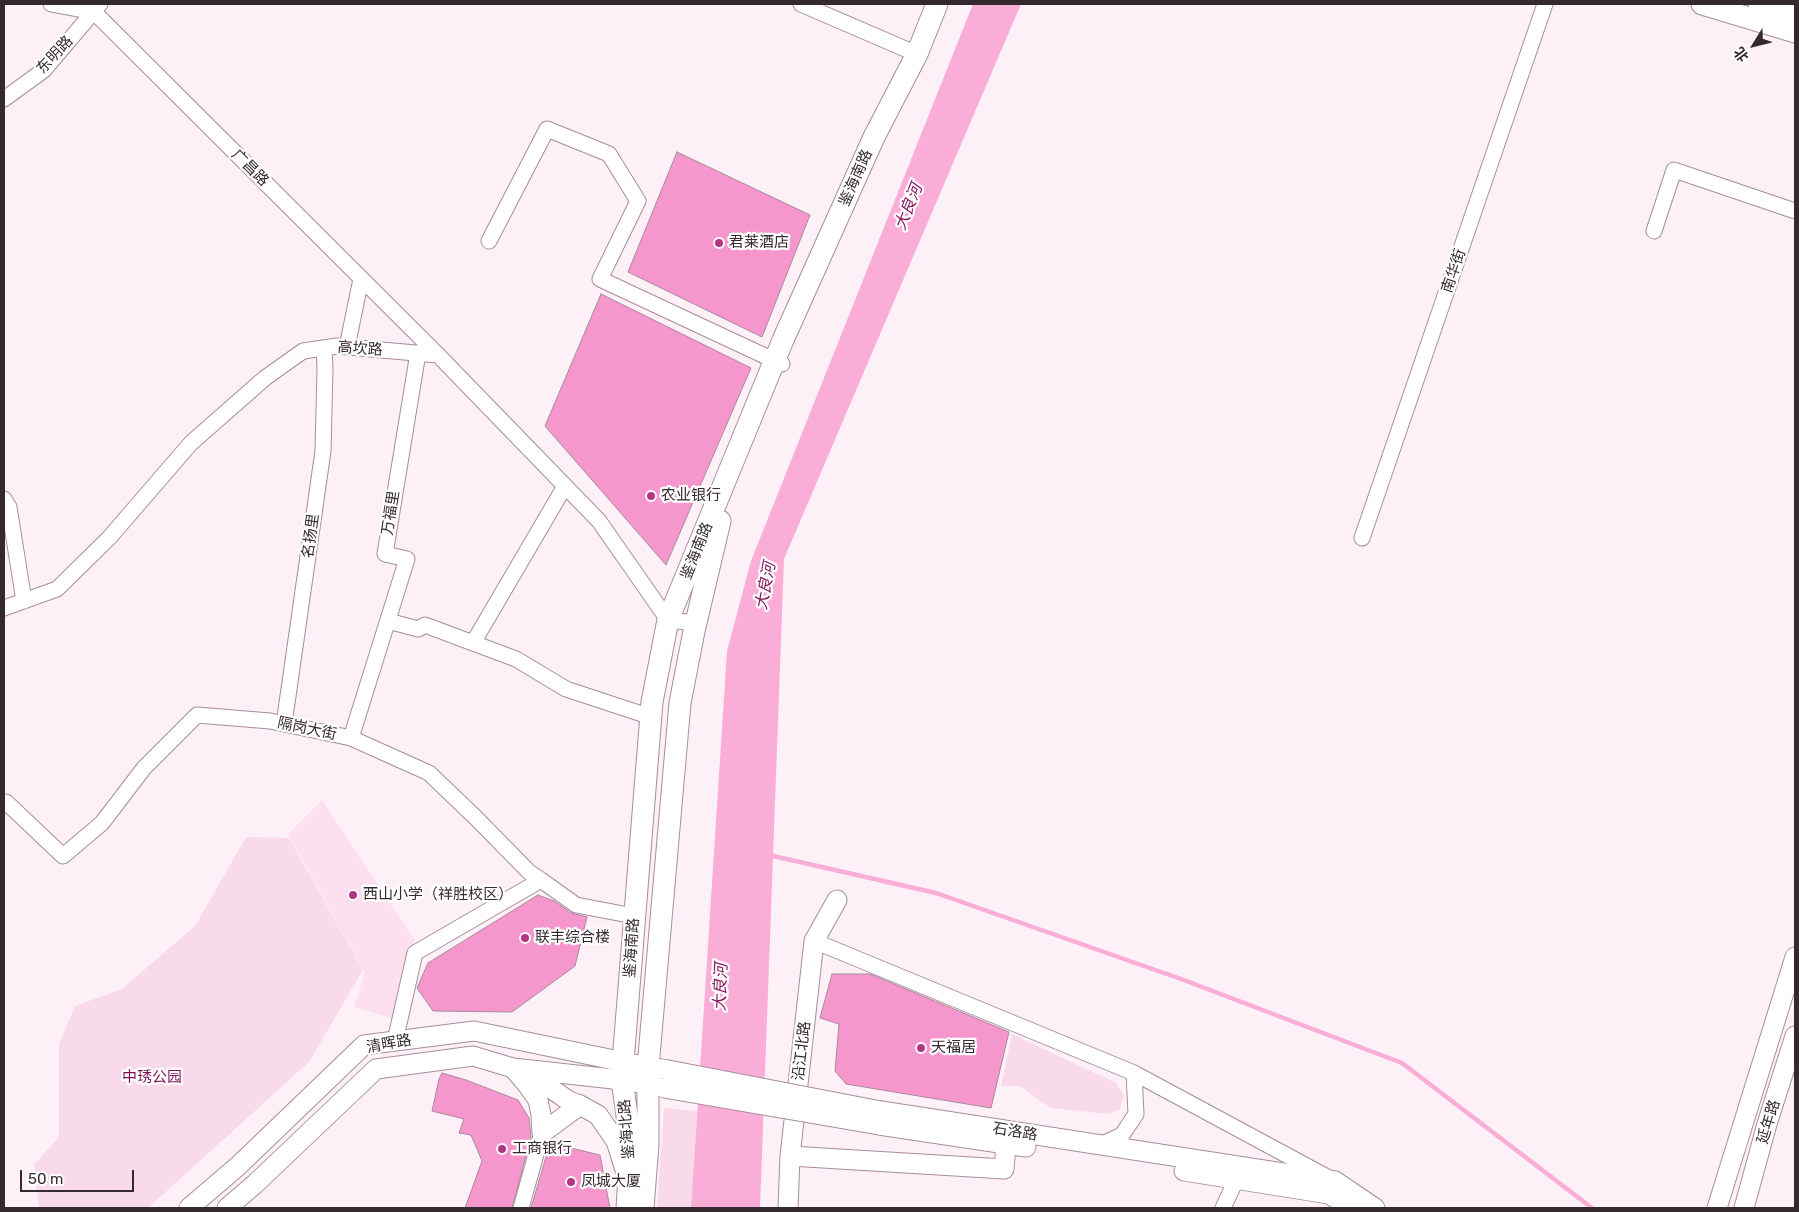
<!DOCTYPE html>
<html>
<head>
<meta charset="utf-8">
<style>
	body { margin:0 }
	#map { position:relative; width:1799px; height:1212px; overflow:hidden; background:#fdf1f7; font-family:Rubik,"Noto Sans SC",sans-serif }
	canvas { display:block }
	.frame { position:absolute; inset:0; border:5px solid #34292f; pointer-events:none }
	.north { position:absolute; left:1729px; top:20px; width:50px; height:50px; -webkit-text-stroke:4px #fff; paint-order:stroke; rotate:234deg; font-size:14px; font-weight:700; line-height:20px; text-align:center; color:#34292f }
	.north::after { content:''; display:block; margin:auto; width:18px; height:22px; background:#34292f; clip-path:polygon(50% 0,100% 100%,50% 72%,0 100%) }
	.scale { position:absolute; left:20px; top:1170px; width:114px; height:22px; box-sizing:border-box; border:2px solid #34292f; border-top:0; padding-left:6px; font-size:15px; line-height:18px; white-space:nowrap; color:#34292f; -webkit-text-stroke:4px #fff; paint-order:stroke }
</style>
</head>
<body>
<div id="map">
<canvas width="1799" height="1212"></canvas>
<div class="frame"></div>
<div class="north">北</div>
<div class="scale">50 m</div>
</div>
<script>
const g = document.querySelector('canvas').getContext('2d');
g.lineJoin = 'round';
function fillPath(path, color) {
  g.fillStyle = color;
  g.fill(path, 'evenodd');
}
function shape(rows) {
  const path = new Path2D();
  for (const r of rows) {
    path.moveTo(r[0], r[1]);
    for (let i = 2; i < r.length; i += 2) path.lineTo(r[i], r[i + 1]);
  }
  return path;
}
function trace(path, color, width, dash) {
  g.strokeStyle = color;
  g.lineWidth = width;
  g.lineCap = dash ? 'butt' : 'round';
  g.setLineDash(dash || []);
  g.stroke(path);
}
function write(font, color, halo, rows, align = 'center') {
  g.font = font + ' Rubik,"Noto Sans SC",sans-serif';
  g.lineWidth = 4.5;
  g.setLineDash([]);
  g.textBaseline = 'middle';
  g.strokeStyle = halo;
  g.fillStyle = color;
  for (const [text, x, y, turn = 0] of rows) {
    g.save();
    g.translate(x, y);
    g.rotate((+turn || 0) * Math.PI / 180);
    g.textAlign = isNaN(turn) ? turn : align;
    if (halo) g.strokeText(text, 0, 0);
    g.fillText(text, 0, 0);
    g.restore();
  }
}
fillPath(shape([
	[322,800,415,940,397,1020,354,1007,365,973,288,834]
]), '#fddfef');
fillPath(shape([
	[246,837,289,838,363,970,309,1062,148,1208,39,1208,34,1165,59,1137,59,1044,75,1006,122,989,195,926],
	[1012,1034,1116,1083,1124,1095,1120,1109,1108,1114,1051,1108,1019,1086,1001,1086],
	[664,1108,697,1111,691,1208,657,1208]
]), '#f8daea');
fillPath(shape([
	[973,4,1021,4,784,559,760,1208,691,1208,727,651,751,561]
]), '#f9add7');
trace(shape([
	[769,855,936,893,1181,979,1402,1063,1592,1208]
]), '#f9add7', 4.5);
const building = shape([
	[677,152,810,215,762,337,628,272,677,152],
	[601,294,751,368,666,565,545,426,601,294],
	[538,895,554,901,571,913,587,917,575,966,512,1012,433,1011,417,988,428,963,538,895],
	[832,974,870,974,1009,1032,991,1108,846,1084,835,1071,839,1024,820,1018,832,974],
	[442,1073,466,1080,518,1100,529,1118,531,1137,512,1208,465,1208,482,1161,471,1135,459,1133,464,1119,432,1111,439,1079,442,1073],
	[550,1143,600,1155,610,1208,531,1208,550,1143]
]);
fillPath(building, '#f597cc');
trace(building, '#a68a99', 1);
const minor = shape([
	[51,4,94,12,438,355,599,521,668,620,696,623],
	[801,4,917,54],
	[4,99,44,70,100,4],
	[1654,231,1674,170,1795,211],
	[489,241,547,129,609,154,638,201,600,279,782,364],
	[347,347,361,279],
	[4,499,9,507,24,601],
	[1362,538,1545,4],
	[4,608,57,589,109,538,191,443,265,378,303,351,337,346,438,355],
	[388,621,418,629,425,625,473,643,565,486],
	[473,643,516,659,566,689,648,716],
	[284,724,323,451,325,369,324,348],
	[351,738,407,559,385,554,418,353],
	[4,804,6,802,63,856,102,823,144,768,197,715,270,721,351,738,429,773,476,818,529,872,541,880,576,905,634,916],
	[814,941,1134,1073,1136,1114,1122,1135,1098,1146],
	[395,1041,415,953,541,880],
	[1134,1073,1329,1178],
	[521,1208,542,1133],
	[1223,1208,1236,1180]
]);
const tertiary = shape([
	[513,1068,529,1087,538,1100,541,1115,542,1133],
	[524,1070,569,1101,580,1105],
	[881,1111,1335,1181,1375,1208],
	[879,1125,1026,1147],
	[542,1133,580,1105,598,1115,616,1141,627,1176],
	[790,1156,1004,1169,1006,1144],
	[1184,1171,1329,1194,1351,1208],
	[189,1208,238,1166,364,1045,474,1031,648,1067,661,1069],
	[227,1208,255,1184,376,1069,473,1056,513,1068,622,1080,662,1087],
	[788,1208,790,1156,814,941,837,900],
	[1717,1208,1795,957],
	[1744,1208,1767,1124,1795,1036]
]);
const secondary = shape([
	[1702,4,1795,32],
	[627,1208,631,1144,622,1080,623,1062,652,702,668,620,783,340,874,137,917,54,937,4],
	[643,1208,648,1144,648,1067,680,703,694,631,720,521]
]);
const trunk = shape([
	[1761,4,1795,14]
]);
trace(minor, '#a88d9b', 17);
trace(tertiary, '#a88d9b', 21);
trace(secondary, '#a88d9b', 23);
trace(trunk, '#a88d9b', 27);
trace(minor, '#fff', 15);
trace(tertiary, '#fff', 19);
trace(secondary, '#fff', 21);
trace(trunk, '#fff', 25);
const tertiaryBridge = shape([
	[663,1069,881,1111],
	[664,1088,879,1125]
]);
trace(tertiaryBridge, '#a88d9b', 21, []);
trace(tertiaryBridge, '#fff', 19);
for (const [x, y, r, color] of [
	[719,243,5,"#b23586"],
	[651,496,5,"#b23586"],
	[353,895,5,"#b23586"],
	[525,938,5,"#b23586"],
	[921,1048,5,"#b23586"],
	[502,1149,5,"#b23586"],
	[571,1182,5,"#b23586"]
]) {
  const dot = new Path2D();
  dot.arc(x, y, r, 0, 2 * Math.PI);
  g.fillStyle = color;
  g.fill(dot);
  trace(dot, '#fff', 2);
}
write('15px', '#34292f', '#fff', [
	["东明路",55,55,-47],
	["广昌路",250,168,45],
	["鉴海南路",856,178,-66],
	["南华街",1454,271,-71],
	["高坎路",360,349,4],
	["万福里",391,513,-81],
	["名扬里",311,536,-82],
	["鉴海南路",697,551,-68],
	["隔岗大街",307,729,12],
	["鉴海南路",632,948,-86],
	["清晖路",389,1044,-10],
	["沿江北路",802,1051,-83],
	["延年路",1769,1122,-73],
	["鉴海北路",627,1129,-94],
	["石洛路",1015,1132,9]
]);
write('15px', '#34292f', '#fff', [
	["君莱酒店",729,243],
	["农业银行",661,496],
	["西山小学（祥胜校区）",363,895],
	["联丰综合楼",535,938],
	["天福居",931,1048],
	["工商银行",512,1149],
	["凤城大厦",581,1182]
], 'left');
write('15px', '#7e0f5b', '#fff', [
	["中琇公园",152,1078]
]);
write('italic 16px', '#841761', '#fff', [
	["大良河",909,207,-68],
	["大良河",766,586,-79],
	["大良河",721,987,-88]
]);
</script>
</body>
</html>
